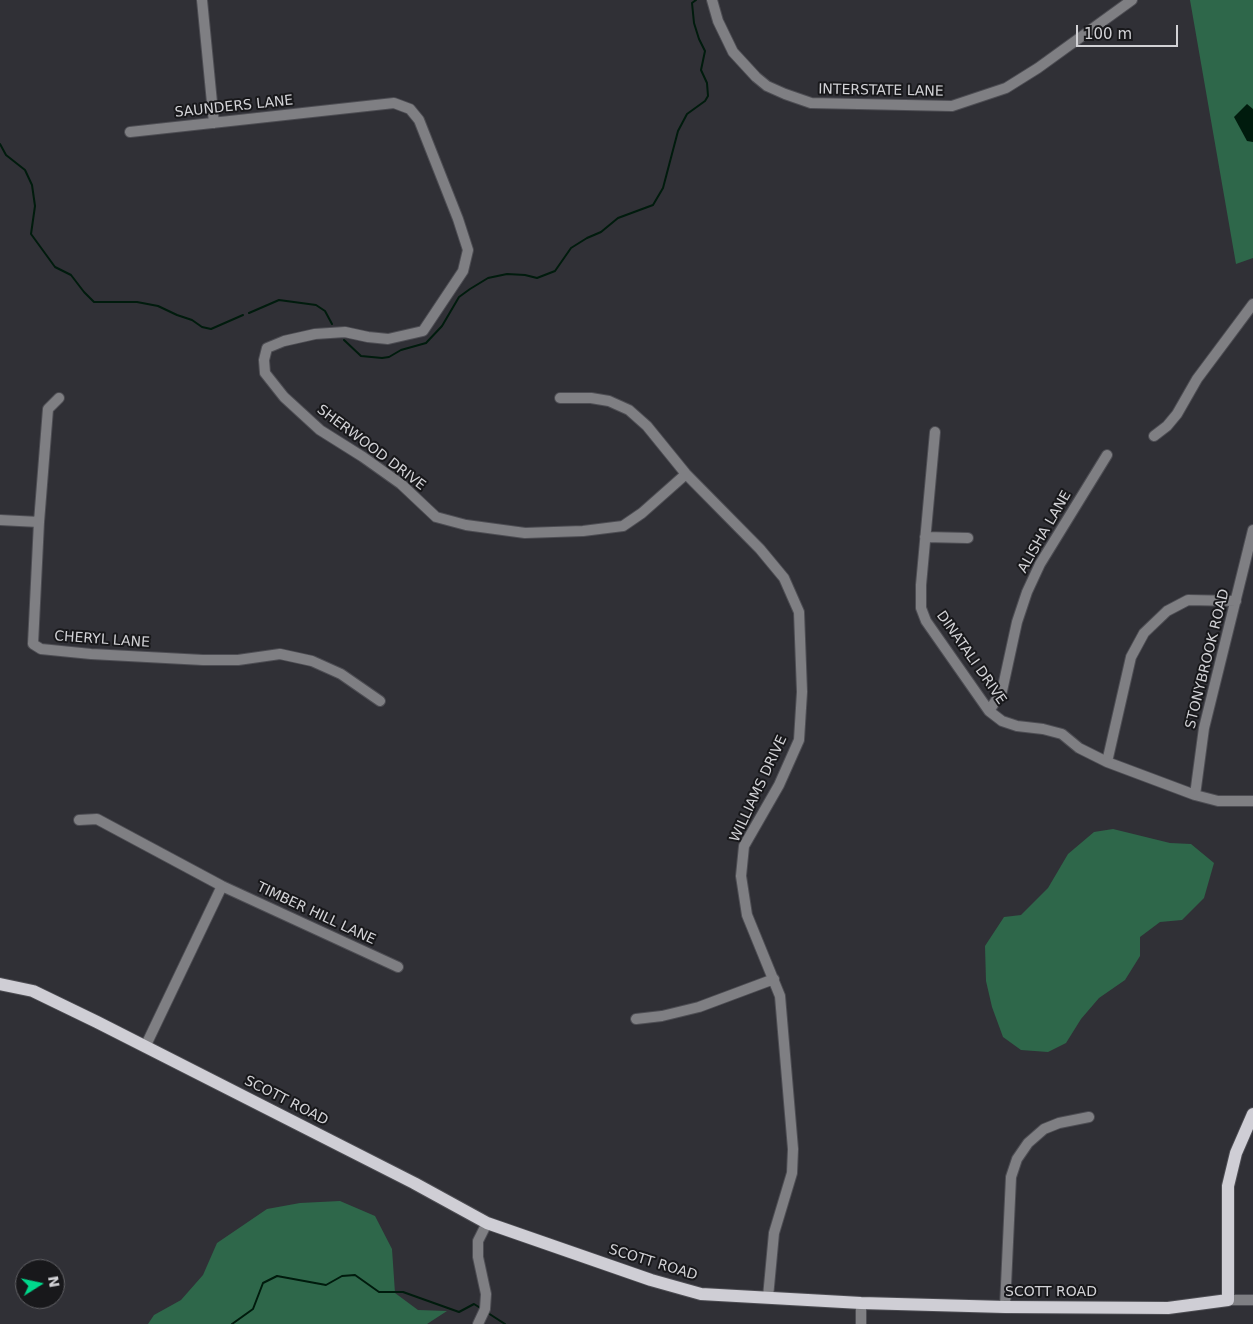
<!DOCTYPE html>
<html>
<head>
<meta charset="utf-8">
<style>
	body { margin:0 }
	#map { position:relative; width:1253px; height:1324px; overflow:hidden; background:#303036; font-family:"DejaVu Sans",sans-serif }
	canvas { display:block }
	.north { position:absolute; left:15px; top:1259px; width:50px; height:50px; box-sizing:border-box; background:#18181b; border:1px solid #626266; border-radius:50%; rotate:80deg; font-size:14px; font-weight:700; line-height:20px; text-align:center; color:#d2d2d6 }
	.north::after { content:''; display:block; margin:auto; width:18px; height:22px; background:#00d98c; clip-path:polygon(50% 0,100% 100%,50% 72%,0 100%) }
	.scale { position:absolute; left:1076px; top:25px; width:102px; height:22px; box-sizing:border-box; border:2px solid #d2d2d6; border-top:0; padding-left:6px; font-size:15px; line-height:18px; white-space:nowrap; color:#d2d2d6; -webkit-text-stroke:4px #18181b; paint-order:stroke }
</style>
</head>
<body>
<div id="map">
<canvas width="1253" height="1324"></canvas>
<div class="north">N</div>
<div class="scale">100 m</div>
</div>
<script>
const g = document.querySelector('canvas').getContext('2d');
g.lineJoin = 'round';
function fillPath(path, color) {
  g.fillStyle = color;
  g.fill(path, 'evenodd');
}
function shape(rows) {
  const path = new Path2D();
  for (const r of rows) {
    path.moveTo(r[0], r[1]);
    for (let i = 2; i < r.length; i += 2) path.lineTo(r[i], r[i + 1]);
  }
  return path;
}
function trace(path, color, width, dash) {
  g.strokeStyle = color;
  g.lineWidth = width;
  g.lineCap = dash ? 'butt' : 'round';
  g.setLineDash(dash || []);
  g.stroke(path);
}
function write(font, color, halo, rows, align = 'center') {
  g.font = font + ' "DejaVu Sans",sans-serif';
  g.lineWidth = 4;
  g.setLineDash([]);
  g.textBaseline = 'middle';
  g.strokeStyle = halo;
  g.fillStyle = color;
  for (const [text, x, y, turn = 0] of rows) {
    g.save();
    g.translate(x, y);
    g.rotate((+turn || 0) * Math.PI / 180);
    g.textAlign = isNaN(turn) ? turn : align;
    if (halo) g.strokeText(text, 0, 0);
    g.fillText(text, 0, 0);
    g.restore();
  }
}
fillPath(shape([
	[1190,0,1253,0,1253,258,1236,264],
	[1113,829,1170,843,1191,844,1214,863,1204,898,1182,920,1160,922,1140,937,1140,956,1125,980,1099,998,1081,1019,1066,1043,1048,1052,1021,1050,1003,1037,992,1007,986,981,985,946,1004,917,1021,915,1048,888,1068,854,1094,832],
	[340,1201,375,1216,392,1249,395,1293,418,1310,447,1311,427,1324,148,1324,154,1315,181,1300,203,1275,217,1243,267,1209,300,1203]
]), '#2e674a');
fillPath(shape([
	[1247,104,1253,109,1253,142,1247,141,1234,117]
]), '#001b0d');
trace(shape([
	[0,144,6,155,25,170,32,185,35,206,31,234,55,267,71,275,84,292,94,302,137,302,158,306,177,315,192,320,202,327,211,329,243,315],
	[249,313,279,300,316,305,325,311,332,324],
	[344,340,361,356,382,358,389,357,401,350,426,343,442,326,459,297,470,289,488,278,507,274,525,275,537,278,555,271,571,248,587,238,601,232,618,218,653,205,663,188,678,131,687,114,705,101,708,96,707,83,701,70,705,51,699,39,694,23,692,3,696,0],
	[488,1313,505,1324],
	[232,1324,253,1309,263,1283,277,1276,326,1285,342,1276,355,1275,379,1292,403,1292,459,1312,474,1304,482,1309]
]), '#001b0d', 2);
const minor = shape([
	[202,0,214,123],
	[712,0,718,21,733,52,756,77,767,86,785,94,811,103,952,106,1006,88,1038,68,1132,0],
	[130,132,394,103,410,109,419,120,458,219,468,250,463,271,423,331,388,339,368,337,345,332,315,334,284,341,267,348,264,360,265,373,284,397,320,430,363,457,401,484,436,517,466,525,525,533,583,531,623,526,642,513,686,474],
	[59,398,48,409,39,522,33,644,41,649,91,654,203,660,238,660,280,654,312,661,341,674,380,701],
	[560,398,591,398,609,401,629,410,647,426,686,474,760,549,784,578,799,612,802,692,799,740,779,785,744,846,741,876,747,915,780,996,793,1149,792,1173,774,1233,768,1297],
	[935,432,921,585,921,608,926,621,989,711,1002,721,1017,726,1043,729,1062,734,1079,748,1107,762,1195,795,1218,801,1253,801],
	[1154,436,1167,426,1177,414,1197,379,1253,304],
	[0,520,39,522],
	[925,537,968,538],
	[989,711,1002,691,1017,622,1027,592,1040,564,1107,455],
	[1107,762,1131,657,1144,633,1167,611,1188,600,1236,601],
	[1195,795,1204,728,1253,530],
	[79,820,97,819,222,886,398,967],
	[636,1019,662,1016,699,1007,774,979],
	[145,1047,222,886],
	[1228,1300,1253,1300],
	[1005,1307,1011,1177,1017,1159,1028,1143,1044,1129,1059,1123,1089,1117],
	[478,1324,485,1309,486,1294,478,1257,478,1241,487,1223],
	[861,1324,861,1303]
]);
const major = shape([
	[0,984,33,991,97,1022,414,1183,487,1223,651,1280,701,1294,861,1303,1005,1307,1168,1308,1228,1300,1228,1186,1236,1153,1253,1114]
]);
trace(minor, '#4d4d53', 12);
trace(major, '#4d4d53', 14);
trace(minor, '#7f7f83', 10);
trace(major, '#cfced5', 12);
write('14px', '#d2d2d6', '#18181b', [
	["INTERSTATE LANE",881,91,1],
	["SAUNDERS LANE",234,107,-6],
	["SHERWOOD DRIVE",371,448,37],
	["ALISHA LANE",1045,532,-60],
	["CHERYL LANE",102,640,4],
	["DINATALI DRIVE",971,658,55],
	["STONYBROOK ROAD",1208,659,-76],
	["WILLIAMS DRIVE",759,789,-65],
	["TIMBER HILL LANE",316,914,25],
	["SCOTT ROAD",286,1101,27],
	["SCOTT ROAD",653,1263,17],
	["SCOTT ROAD",1051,1292]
]);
</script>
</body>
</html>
